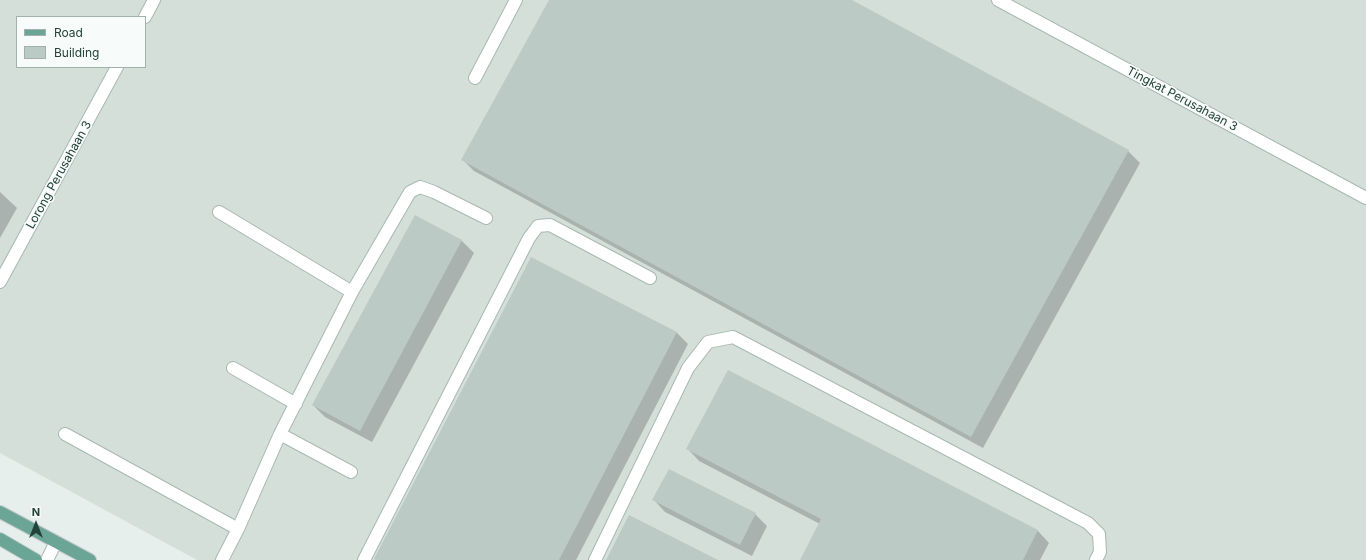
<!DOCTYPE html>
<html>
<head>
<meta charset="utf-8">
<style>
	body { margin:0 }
	#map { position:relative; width:1366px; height:560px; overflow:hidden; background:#e6efeb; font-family:Inter,sans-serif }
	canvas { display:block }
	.legend { position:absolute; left:16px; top:16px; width:130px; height:52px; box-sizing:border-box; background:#f7fbf9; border:1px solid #a3b1ad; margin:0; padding:5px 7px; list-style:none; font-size:12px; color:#24423a }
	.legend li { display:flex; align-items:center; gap:8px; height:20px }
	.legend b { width:20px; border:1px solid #a3b1ad }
	.north { position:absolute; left:16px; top:504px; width:40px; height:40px; -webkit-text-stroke:3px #f7fbf9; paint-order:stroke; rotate:0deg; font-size:11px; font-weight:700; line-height:16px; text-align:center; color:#24423a }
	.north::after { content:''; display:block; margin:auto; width:14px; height:18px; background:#24423a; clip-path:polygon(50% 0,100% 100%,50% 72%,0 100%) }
</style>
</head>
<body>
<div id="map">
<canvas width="1366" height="560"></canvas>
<ul class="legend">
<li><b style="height:5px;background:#6aa596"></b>Road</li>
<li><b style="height:11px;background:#bbcac4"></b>Building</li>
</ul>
<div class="north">N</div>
</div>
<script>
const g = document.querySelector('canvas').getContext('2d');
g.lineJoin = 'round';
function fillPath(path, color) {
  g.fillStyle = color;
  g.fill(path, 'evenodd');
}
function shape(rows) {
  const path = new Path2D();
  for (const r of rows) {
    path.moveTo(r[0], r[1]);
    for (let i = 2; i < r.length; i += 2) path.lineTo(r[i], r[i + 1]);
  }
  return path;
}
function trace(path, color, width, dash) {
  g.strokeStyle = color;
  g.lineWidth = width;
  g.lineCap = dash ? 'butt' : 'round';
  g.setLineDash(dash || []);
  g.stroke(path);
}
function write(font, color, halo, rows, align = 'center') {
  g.font = font + ' Inter,sans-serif';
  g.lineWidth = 3.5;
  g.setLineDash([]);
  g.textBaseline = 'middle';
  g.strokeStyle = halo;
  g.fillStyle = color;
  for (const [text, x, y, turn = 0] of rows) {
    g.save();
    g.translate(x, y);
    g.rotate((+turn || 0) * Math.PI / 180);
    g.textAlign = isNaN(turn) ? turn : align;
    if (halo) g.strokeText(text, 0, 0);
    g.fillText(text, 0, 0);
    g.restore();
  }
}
fillPath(shape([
	[0,0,1366,0,1366,560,197,560,0,453],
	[17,17,145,17,145,67,17,67]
]), '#d4dfda');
fillPath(shape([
	[550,0,850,0,1128,151,1140,163,983,448,474,171,463,160],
	[0,192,17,208,0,238],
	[415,216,462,241,474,253,372,442,325,417,313,405],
	[531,258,677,333,688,344,576,560,376,560],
	[729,371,1038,531,1049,543,1040,560,801,560,820,524,699,461,688,449],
	[654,500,755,514,767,526,752,556,665,512]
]), '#0003');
fillPath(shape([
	[549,0,852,0,1129,150,971,437,461,160],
	[415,215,462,240,360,431,312,405],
	[531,257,677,332,559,560,376,560,374,559],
	[728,370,1038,530,1023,560,800,560,821,519,686,449],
	[669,469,756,513,740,545,652,500],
	[629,515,718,560,606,560]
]), '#bbcac4');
const minor = shape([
	[998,0,1366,198],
	[145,17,154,0],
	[475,78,516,0],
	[219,212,352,292],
	[0,282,117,67],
	[233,368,296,404],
	[65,434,238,529],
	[280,434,351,472],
	[47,560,56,542],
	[222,560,238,529,280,434,352,292,410,192,420,187,434,192,486,218],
	[364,560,529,238,538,226,550,225,650,278],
	[595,560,688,368,708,342,733,337,1088,523,1099,534,1100,552,1096,560]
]);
const major = shape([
	[0,512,90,560],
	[0,539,36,560]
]);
trace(minor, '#a8b8b2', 14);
trace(major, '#c2cac8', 14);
trace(minor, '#fff', 12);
trace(major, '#6aa596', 12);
write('12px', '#24423a', '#f7fbf9', [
	["Tingkat Perusahaan 3",1182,99,28],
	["Lorong Perusahaan 3",59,175,-61]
]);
</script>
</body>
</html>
